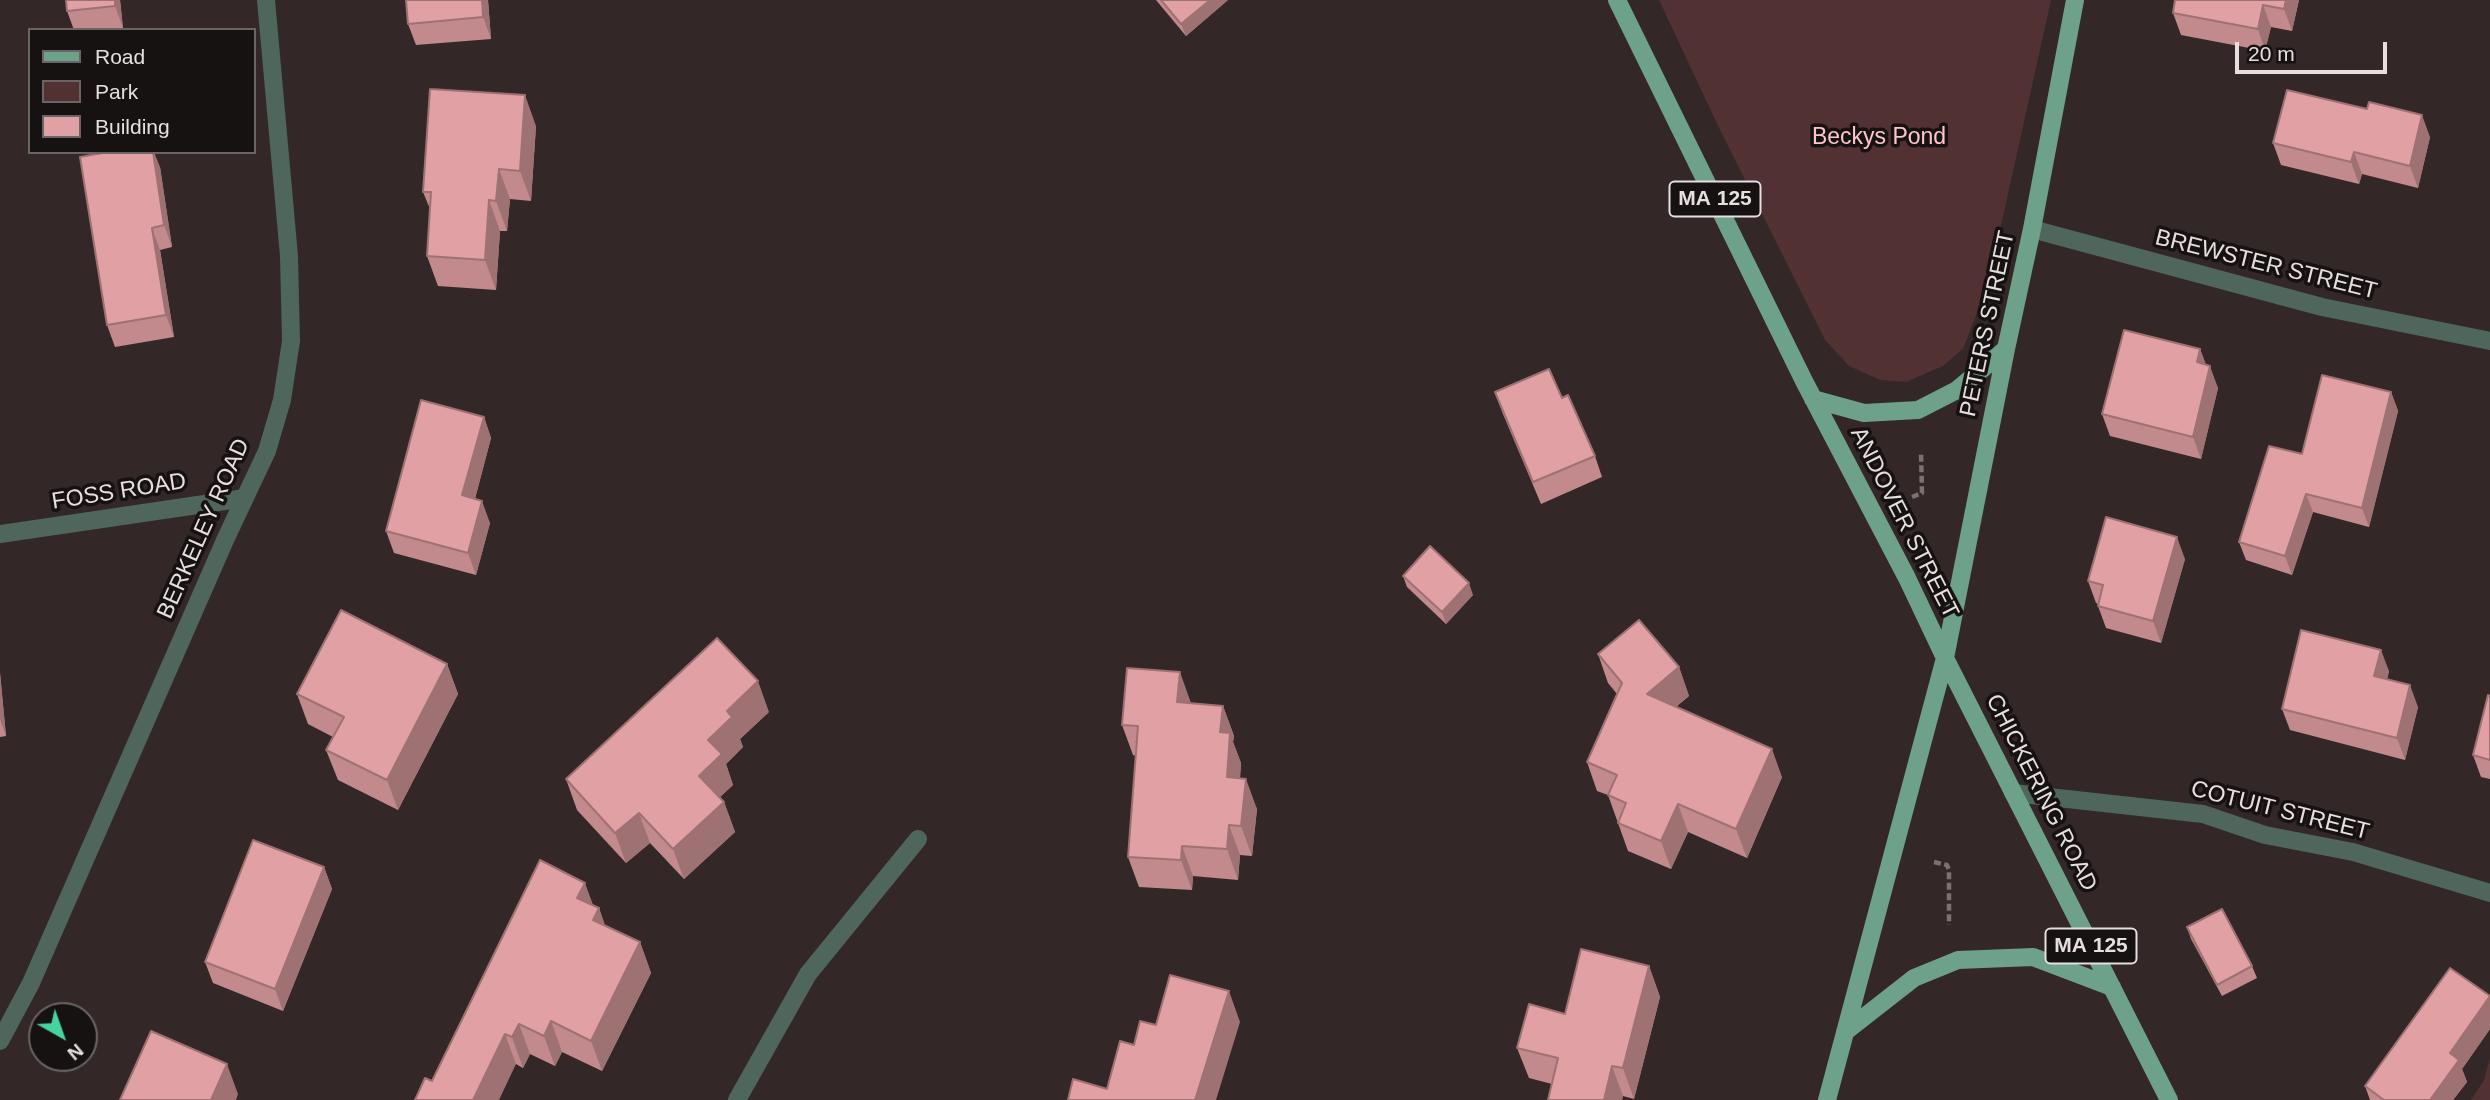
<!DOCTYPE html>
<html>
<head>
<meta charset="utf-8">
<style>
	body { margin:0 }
	#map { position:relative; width:2490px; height:1100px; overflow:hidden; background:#332728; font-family:Helvetica,sans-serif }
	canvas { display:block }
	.legend { position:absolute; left:28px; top:28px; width:228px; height:126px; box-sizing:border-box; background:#171212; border:2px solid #6a6464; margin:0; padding:9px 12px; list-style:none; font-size:21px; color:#e7dfdf }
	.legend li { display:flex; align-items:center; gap:14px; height:35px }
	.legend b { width:35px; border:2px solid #6a6464 }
	.north { position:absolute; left:28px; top:1002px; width:70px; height:70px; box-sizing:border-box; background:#171212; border:2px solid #6a6464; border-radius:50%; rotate:140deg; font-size:19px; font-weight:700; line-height:28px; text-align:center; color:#e7dfdf }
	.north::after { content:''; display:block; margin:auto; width:24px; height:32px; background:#46d49e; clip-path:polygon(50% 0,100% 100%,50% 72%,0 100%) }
	.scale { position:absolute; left:2235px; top:42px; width:152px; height:32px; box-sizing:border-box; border:4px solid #e7dfdf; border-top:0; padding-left:9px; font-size:21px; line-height:24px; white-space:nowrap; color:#e7dfdf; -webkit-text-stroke:5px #171212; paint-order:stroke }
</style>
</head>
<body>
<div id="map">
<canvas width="2490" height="1100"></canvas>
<ul class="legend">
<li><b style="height:9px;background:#6ea189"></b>Road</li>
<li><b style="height:19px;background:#523133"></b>Park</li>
<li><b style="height:19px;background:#e1a1a4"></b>Building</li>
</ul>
<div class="north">N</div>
<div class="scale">20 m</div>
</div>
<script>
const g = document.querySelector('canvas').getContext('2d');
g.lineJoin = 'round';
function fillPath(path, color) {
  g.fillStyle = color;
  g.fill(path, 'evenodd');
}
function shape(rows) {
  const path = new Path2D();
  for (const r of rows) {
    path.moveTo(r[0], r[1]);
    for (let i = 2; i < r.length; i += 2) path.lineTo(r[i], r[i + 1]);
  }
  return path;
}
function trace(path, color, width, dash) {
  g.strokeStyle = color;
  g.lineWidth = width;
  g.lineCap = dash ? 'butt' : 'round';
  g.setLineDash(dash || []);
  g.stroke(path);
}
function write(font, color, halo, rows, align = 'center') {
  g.font = font + ' Helvetica,sans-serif';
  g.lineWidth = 7;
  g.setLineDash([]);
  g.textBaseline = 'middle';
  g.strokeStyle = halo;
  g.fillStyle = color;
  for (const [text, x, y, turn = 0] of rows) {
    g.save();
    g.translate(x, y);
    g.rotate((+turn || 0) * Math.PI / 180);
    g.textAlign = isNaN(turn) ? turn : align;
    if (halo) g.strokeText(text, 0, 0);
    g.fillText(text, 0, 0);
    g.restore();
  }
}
fillPath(shape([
	[1659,0,2051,0,1988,284,1963,349,1943,366,1906,382,1880,380,1849,366,1825,340,1720,130],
	[2490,1058,2490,1100,2471,1100,2484,1080]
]), '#523133');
trace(shape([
	[1912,497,1922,493,1921,452],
	[1934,862,1947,865,1949,870,1949,925]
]), '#7b7171', 4.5, [7, 3.5]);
trace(shape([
	[2032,229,2322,307,2490,341],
	[0,534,245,498],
	[2013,793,2203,814,2265,835,2353,852,2490,893],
	[0,1041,31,983,226,538,267,451,282,400,291,341,289,256,266,0],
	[737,1100,808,974,918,839]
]), '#4e665b', 18);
trace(shape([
	[1617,0,1804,381,1907,578,1945,658,2169,1100],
	[1813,399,1864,413,1918,410,1957,390,2006,349],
	[1845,1032,1914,978,1958,960,2033,957,2112,987],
	[1827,1100,1945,658,2006,349,2032,229,2075,0]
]), '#6ea189', 18);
fillPath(shape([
	[120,0,123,28,104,30,74,30,67,11],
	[488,0,491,39,416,45,408,24],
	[1156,0,1228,0,1186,36],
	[2299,0,2292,31,2271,27,2265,51,2181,35,2173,13],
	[2367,109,2430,137,2418,188,2362,174,2359,184,2281,165,2273,143],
	[536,126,531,201,510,199,507,231,500,231,496,290,438,286,427,256,430,209,423,192],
	[160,167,172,247,160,250,174,337,115,347,107,325],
	[2200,349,2206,365,2218,388,2201,459,2110,436,2102,414],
	[1495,392,1595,456,1602,477,1541,504,1503,414],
	[2391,392,2398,411,2369,527,2313,512,2292,575,2246,560,2239,542,2302,454],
	[484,417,491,438,475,499,490,523,476,575,394,553,386,531],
	[2185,559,2161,643,2106,628,2098,606,2098,604,2096,603,2088,581],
	[1403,576,1473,595,1446,624,1407,587],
	[1598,654,1679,667,1689,696,1676,707,1782,777,1747,858,1688,832,1671,869,1628,851,1608,795,1597,791,1587,762,1617,694,1608,683],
	[447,664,458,694,398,810,338,780,326,750,333,737,308,724,297,694],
	[2389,671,2387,680,2418,707,2405,760,2290,730,2282,709],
	[0,673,6,736,0,737],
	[2490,696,2490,779,2481,777,2473,755],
	[1223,706,1234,736,1233,742,1241,763,1240,778,1257,809,1252,856,1240,855,1238,880,1193,876,1192,890,1139,887,1128,857,1136,756,1133,755,1122,725],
	[769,712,740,739,743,747,726,764,733,785,720,797,724,802,735,832,684,879,650,843,626,863,577,810,566,779],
	[324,867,332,889,283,1011,213,983,205,962],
	[593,905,599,908,605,926,640,942,651,973,602,1071,562,1052,555,1066,530,1054,523,1068,516,1064,432,1081],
	[2187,927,2252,966,2257,978,2222,996,2191,939],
	[1649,966,1660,997,1634,1099,1623,1096,1622,1100,1548,1100,1552,1084,1529,1078,1517,1048,1565,1014],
	[2490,997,2490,1029,2462,1069,2467,1082,2453,1100,2370,1100,2365,1086]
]), '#c28a8d');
fillPath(shape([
	[115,0,120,0,123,28,115,6],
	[482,0,488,0,491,39,483,17],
	[1210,0,1228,0,1186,36,1181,24],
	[2286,0,2299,0,2292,31,2284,9],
	[2263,5,2271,27,2265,51,2258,29],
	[525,95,536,126,531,201,520,171],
	[2422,115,2430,137,2418,188,2410,166],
	[153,152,154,152,160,167,172,247,164,225],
	[2354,152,2362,174,2359,184,2351,162],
	[499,169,510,199,507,231,496,201],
	[489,200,500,231,496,290,485,260],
	[152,228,160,250,174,337,166,315],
	[2200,349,2208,370,2197,362],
	[2210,366,2218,388,2201,459,2193,437],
	[2391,392,2398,411,2369,527,2362,508],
	[484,417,491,438,470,517,462,495],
	[2306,494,2313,512,2292,575,2285,556],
	[482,501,490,523,476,575,468,553],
	[2177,537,2185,559,2161,643,2153,621],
	[1469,583,1473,595,1446,624,1442,612],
	[2381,650,2389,671,2382,698,2374,676],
	[447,664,458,694,398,810,387,780],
	[1679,667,1689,696,1657,722,1647,694],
	[1180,672,1191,703,1177,702],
	[0,673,6,736,0,719],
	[758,681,769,712,740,739,743,747,726,764,733,785,710,806,699,776,708,740,727,711],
	[2410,685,2418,707,2405,760,2397,738],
	[1223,706,1234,736,1233,742,1241,763,1238,808,1227,777,1220,732],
	[1772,749,1782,777,1747,858,1736,829],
	[1246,779,1257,809,1252,856,1241,826],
	[724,802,735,832,684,879,673,849],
	[1678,804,1688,832,1671,869,1661,841],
	[639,813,650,843,626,863,615,833],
	[1229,825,1240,855,1238,880,1227,849],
	[1182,846,1193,876,1192,890,1181,860],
	[324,867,332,889,283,1011,275,989],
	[585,883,596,913,577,898],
	[599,908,610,939,593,920],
	[640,942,651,973,602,1071,591,1041],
	[1649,966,1660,997,1634,1099,1623,1068],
	[1229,991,1240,1022,1216,1100,1195,1100],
	[2490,996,2490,1029,2462,1069,2467,1082,2453,1100,2430,1100,2450,1053],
	[551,1021,562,1052,555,1066,544,1036],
	[519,1024,530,1054,523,1068,512,1037],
	[505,1034,516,1064,499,1100,473,1100],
	[227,1064,238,1094,236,1100,211,1100],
	[1612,1066,1623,1096,1622,1100,1604,1100]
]), '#9e7173');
const building = shape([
	[66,0,115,0,115,6,67,11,66,0],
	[406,0,482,0,483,17,408,24,406,0],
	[1161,0,1210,0,1181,24,1161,0],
	[2175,0,2286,0,2284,9,2263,5,2258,29,2173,13,2175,0],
	[430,89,525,95,520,171,499,169,496,201,489,200,485,260,427,256,431,192,423,192,430,89],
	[2287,90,2367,109,2369,102,2422,115,2410,166,2354,152,2351,162,2273,143,2287,90],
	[108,152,153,152,164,225,152,228,166,315,107,325,80,157,108,152],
	[2124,330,2200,349,2197,362,2210,366,2193,437,2102,414,2124,330],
	[1549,369,1562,398,1568,395,1595,456,1533,482,1495,392,1549,369],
	[2322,375,2391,392,2362,508,2306,494,2285,556,2239,542,2269,446,2302,454,2322,375],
	[421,400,484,417,462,495,482,501,468,553,386,531,421,400],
	[2106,517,2177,537,2153,621,2098,606,2103,585,2088,581,2106,517],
	[1430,546,1469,583,1442,612,1403,576,1430,546],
	[341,610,447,664,387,780,326,750,344,717,297,694,341,610],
	[1639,620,1679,667,1647,694,1772,749,1736,829,1678,804,1661,841,1618,823,1626,803,1608,795,1617,775,1587,762,1622,683,1598,654,1639,620],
	[2301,630,2381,650,2374,676,2410,685,2397,738,2282,709,2301,630],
	[717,638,758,681,727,711,732,717,708,740,722,754,699,776,724,802,673,849,639,813,615,833,566,779,717,638],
	[1127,668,1180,672,1177,702,1223,706,1220,732,1230,733,1227,777,1246,779,1241,826,1229,825,1227,849,1182,846,1181,860,1128,857,1138,726,1122,725,1127,668],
	[2488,695,2490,696,2490,760,2473,755,2488,695],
	[253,840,324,867,275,989,205,962,253,840],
	[540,860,585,883,577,898,599,908,593,920,640,942,591,1041,551,1021,544,1036,519,1024,512,1037,505,1034,473,1100,415,1100,425,1078,432,1081,540,860],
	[2222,909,2252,966,2217,985,2187,927,2222,909],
	[1581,949,1649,966,1623,1068,1612,1066,1604,1100,1548,1100,1558,1058,1517,1048,1529,1004,1565,1014,1581,949],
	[2450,968,2490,996,2450,1053,2459,1060,2430,1100,2384,1100,2365,1086,2450,968],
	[1170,975,1229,991,1195,1100,1068,1100,1073,1079,1107,1089,1120,1041,1134,1045,1140,1021,1156,1025,1170,975],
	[151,1031,227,1064,211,1100,120,1100,151,1031]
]);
fillPath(building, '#e1a1a4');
trace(building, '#9e7173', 2);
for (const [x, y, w] of [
	[1715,199,91],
	[2091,946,91]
]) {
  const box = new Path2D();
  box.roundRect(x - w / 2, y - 17.5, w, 35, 5);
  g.fillStyle = '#171212';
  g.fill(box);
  trace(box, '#e7dfdf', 2);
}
write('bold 21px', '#e7dfdf', null, [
	["MA 125",1715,199],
	["MA 125",2091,946]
]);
write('23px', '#fdc5c7', '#171212', [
	["Beckys Pond",1879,138]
]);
write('23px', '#e7dfdf', '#171212', [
	["BREWSTER STREET",2266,265,14],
	["PETERS STREET",1988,324,-78],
	["FOSS ROAD",119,492,-9],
	["ANDOVER STREET",1904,523,63],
	["BERKELEY ROAD",204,529,-66],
	["CHICKERING ROAD",2041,793,63],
	["COTUIT STREET",2280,811,14]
]);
</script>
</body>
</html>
